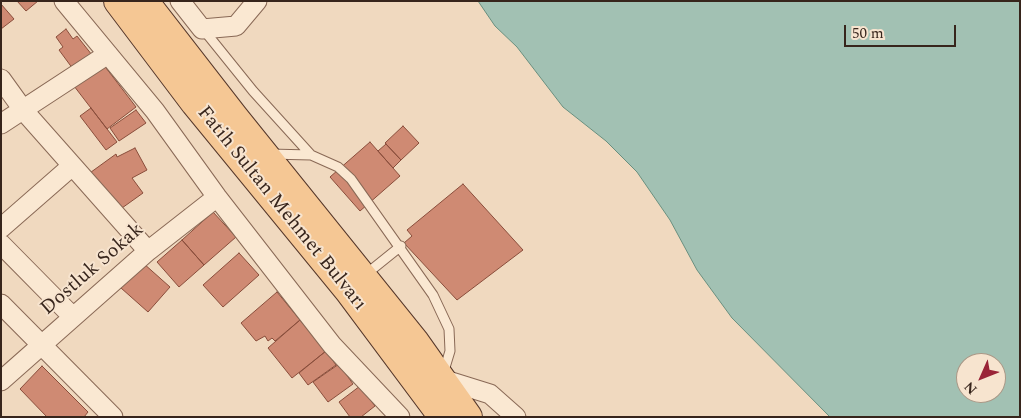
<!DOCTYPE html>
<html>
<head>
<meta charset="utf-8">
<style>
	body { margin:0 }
	#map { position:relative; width:1021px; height:418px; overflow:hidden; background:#f0d9bf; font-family:Spectral,serif }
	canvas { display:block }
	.frame { position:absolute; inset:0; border:2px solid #37251c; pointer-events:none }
	.north { position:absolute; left:956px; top:353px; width:50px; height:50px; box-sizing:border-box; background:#f7e4cf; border:1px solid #aa9887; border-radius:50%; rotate:226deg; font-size:14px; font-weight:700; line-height:20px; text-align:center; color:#37251c }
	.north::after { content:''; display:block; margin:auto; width:18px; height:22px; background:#9a2438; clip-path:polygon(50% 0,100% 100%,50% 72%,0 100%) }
	.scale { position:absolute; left:844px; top:25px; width:112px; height:22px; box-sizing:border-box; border:2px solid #37251c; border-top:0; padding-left:6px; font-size:15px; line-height:18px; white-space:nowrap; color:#37251c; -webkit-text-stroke:4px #f7e4cf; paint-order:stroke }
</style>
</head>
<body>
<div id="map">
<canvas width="1021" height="418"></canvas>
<div class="frame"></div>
<div class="north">N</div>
<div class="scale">50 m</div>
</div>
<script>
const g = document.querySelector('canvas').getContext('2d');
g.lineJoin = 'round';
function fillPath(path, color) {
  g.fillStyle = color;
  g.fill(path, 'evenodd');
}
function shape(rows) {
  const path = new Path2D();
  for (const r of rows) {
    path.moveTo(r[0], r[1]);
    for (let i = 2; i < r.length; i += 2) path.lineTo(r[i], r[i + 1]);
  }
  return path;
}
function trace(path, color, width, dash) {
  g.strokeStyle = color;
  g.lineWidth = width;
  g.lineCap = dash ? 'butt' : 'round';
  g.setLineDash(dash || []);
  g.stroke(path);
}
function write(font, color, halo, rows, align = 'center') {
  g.font = font + ' Spectral,serif';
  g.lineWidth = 4;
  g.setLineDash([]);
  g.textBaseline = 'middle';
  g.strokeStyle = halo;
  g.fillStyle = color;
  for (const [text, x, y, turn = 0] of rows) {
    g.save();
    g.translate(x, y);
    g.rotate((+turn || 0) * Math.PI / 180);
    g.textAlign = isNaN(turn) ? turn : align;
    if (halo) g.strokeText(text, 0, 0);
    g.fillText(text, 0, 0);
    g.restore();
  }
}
const water = shape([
	[478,1,1020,1,1020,417,830,417,732,318,697,270,670,220,637,172,606,141,563,107,517,47,495,26,478,1],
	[966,363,996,363,996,393,966,393,966,363]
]);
fillPath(water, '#a2c1b3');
trace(water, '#698f7f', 1);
const building = shape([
	[17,1,38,1,26,11,17,1],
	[1,4,14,19,1,29,1,4],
	[66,29,73,39,77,36,92,55,73,69,59,50,63,47,56,37,66,29],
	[103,64,136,107,107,129,74,86,103,64],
	[91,108,117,142,106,150,80,116,91,108],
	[136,110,146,123,119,141,110,128,136,110],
	[403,126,419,143,401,160,385,143,403,126],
	[370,142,400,176,360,211,330,177,370,142],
	[386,144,401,160,393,168,378,151,386,144],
	[135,148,147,170,132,178,143,193,115,213,87,175,116,154,117,157,135,148],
	[463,184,523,250,457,300,404,243,412,236,407,230,463,184],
	[213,212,236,237,204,265,182,240,213,212],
	[182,240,204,265,179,287,157,262,182,240],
	[239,253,259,275,223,307,203,285,239,253],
	[143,263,170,287,148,312,121,288,143,263],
	[277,292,300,320,275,341,272,338,268,341,265,336,256,341,241,323,277,292],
	[300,320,326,351,292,378,268,348,300,320],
	[326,351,336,365,308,385,299,373,326,351],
	[339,364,353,384,328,402,313,382,339,364],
	[42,366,88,412,84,417,47,417,20,389,42,366],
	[360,386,375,406,361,417,350,417,339,402,360,386]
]);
fillPath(building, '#cf8a73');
trace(building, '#894d3b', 1);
const lane = shape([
	[203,29,253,91,311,155],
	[269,154,311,155,338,167,351,179,433,295,449,329,450,351,443,374],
	[365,275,401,246]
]);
const street = shape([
	[64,1,155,111,217,197,332,345,400,417],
	[180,1,202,29,236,26,257,1],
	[1,79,24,111,148,251],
	[1,124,108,54],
	[1,228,72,166],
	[1,244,73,317],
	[1,304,113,417],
	[442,379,490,394,516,417],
	[1,381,148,251,217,197]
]);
const primary = shape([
	[118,1,195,103,349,291,443,417],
	[144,1,234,117,415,342,468,417]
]);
trace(lane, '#896956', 11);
trace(street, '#896956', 21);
trace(primary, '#56382b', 30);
trace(lane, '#fae8d2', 9);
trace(street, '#fae8d2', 19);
trace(primary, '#f5c794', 28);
write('20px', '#37251c', '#f7e4cf', [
	["Fatih Sultan Mehmet Bulvarı",281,209,51],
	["Dostluk Sokak",93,270,-41]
]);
</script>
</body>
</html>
